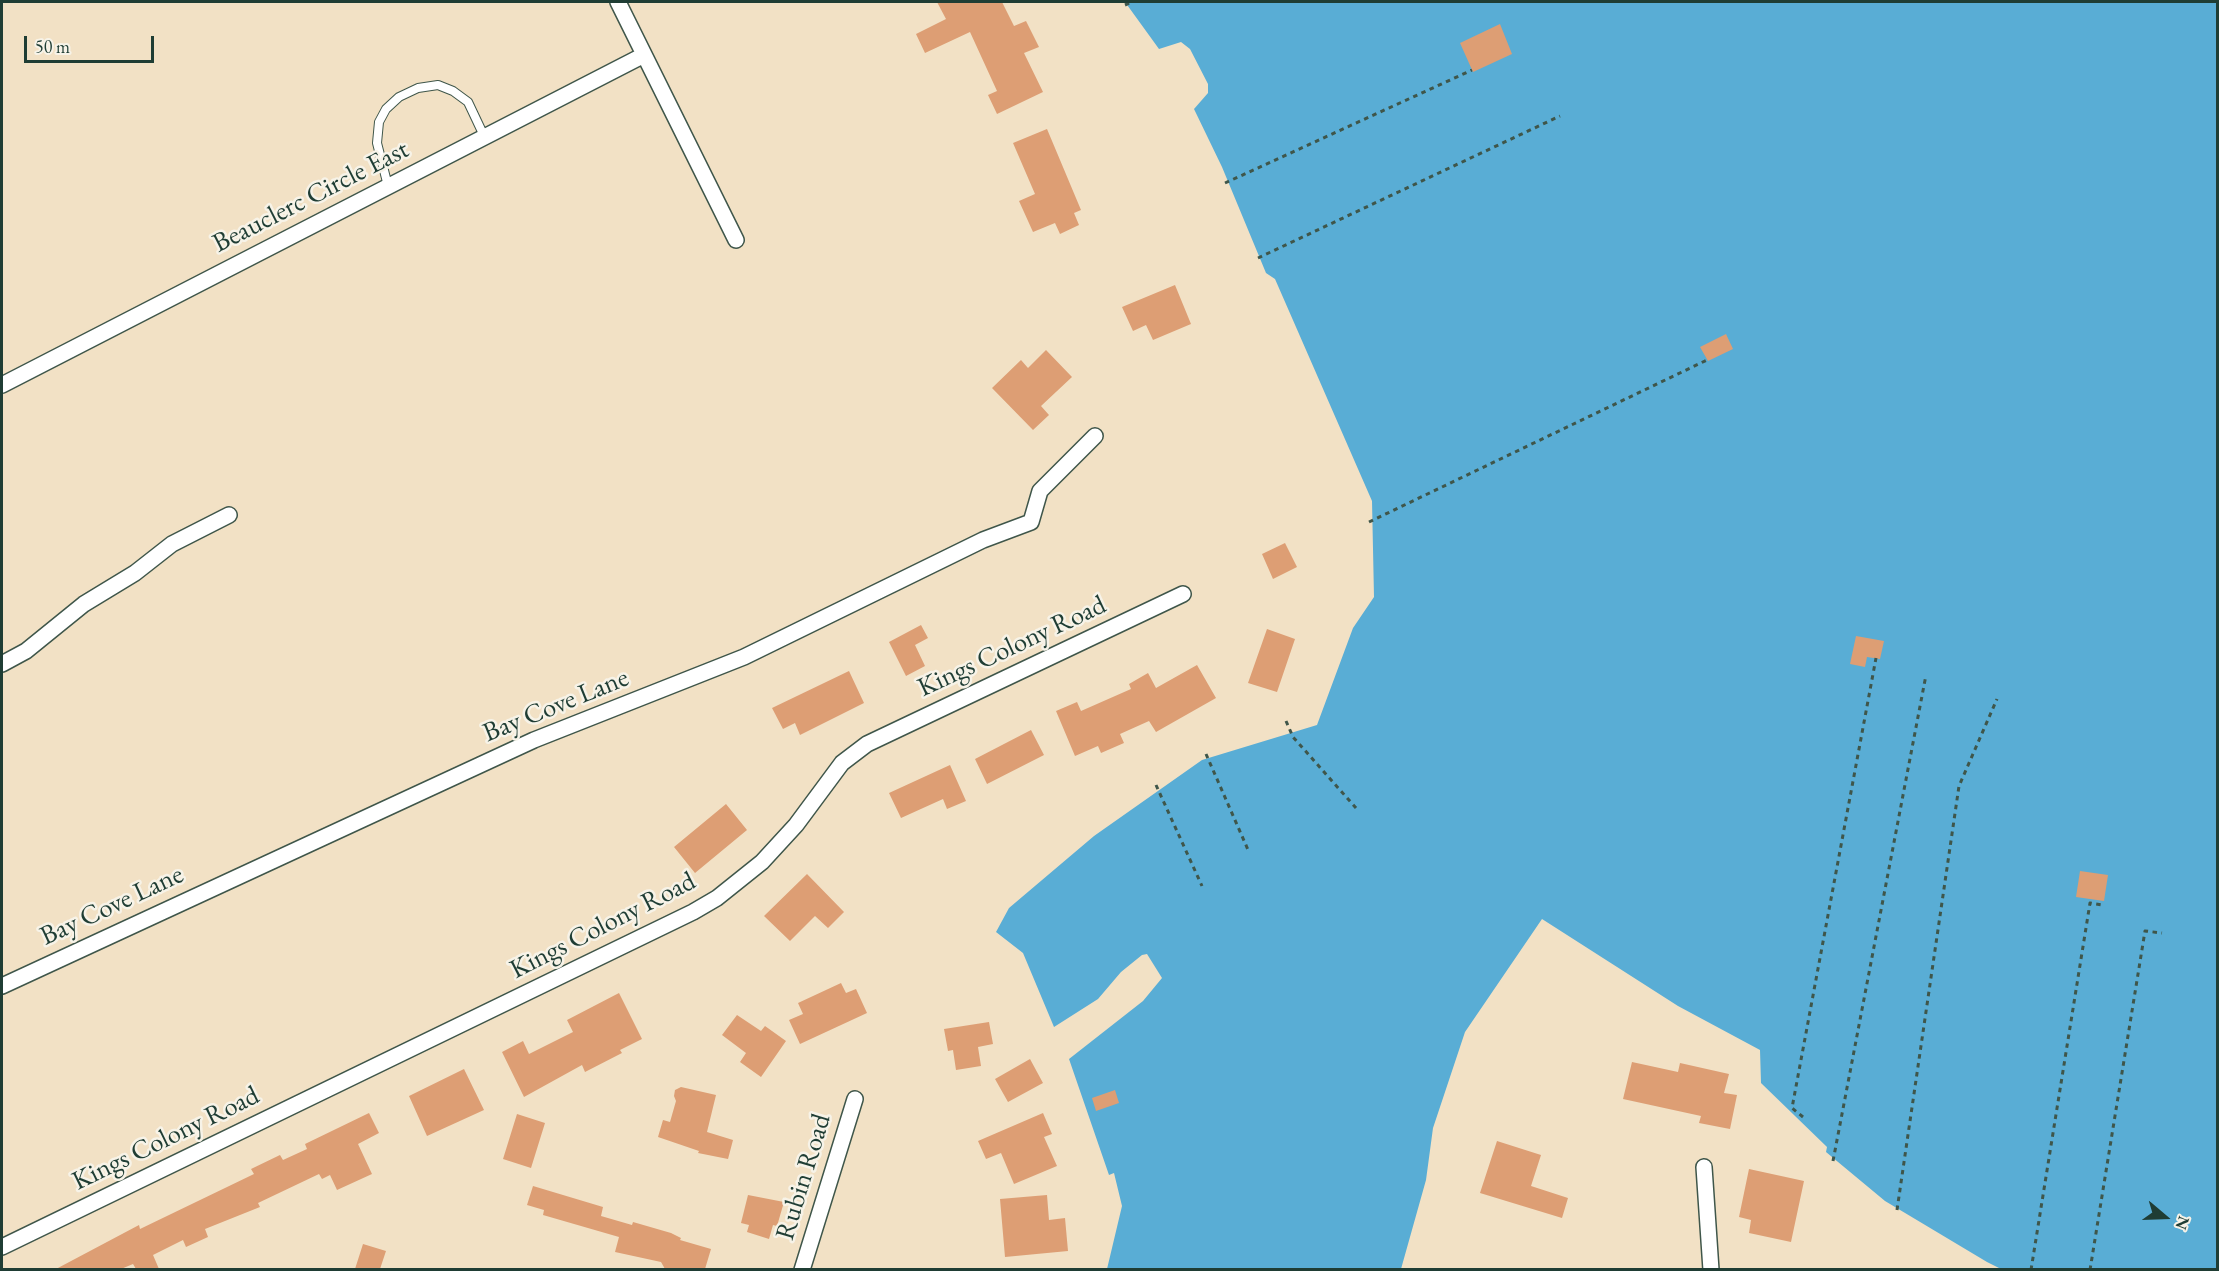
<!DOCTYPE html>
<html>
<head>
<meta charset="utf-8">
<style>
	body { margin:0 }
	#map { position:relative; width:2219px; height:1271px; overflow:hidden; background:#f2e1c5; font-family:"EB Garamond",serif }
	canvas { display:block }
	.frame { position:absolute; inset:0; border:3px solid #1f3d34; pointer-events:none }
	.north { position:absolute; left:2135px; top:1187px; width:60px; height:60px; -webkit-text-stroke:4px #f7f3e8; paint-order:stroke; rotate:109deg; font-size:16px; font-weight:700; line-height:24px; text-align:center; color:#1f3d34 }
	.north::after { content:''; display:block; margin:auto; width:21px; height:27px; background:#1f3d34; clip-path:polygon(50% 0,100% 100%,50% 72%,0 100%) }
	.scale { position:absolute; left:24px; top:36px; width:130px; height:27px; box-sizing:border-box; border:3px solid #1f3d34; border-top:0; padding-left:8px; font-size:18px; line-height:21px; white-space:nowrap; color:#1f3d34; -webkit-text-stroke:4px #f7f3e8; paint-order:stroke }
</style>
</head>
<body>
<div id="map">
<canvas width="2219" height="1271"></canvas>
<div class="frame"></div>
<div class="north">N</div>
<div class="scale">50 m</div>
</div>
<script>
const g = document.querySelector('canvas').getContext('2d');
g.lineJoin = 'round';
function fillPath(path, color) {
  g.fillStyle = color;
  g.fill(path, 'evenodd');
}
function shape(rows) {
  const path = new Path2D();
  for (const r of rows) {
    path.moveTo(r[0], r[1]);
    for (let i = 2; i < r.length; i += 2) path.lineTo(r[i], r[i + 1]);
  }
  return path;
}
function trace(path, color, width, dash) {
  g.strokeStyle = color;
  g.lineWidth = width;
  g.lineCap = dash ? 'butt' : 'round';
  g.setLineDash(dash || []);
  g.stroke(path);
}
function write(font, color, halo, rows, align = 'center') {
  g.font = font + ' "EB Garamond",serif';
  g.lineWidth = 5;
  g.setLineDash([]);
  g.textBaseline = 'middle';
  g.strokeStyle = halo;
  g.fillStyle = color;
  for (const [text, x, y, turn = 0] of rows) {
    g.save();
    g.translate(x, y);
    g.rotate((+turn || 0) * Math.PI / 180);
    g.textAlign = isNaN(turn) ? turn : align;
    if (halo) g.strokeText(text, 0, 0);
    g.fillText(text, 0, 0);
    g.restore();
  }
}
fillPath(shape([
	[1125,2,2217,2,2217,1269,2003,1270,1987,1262,1885,1201,1826,1152,1827,1147,1761,1083,1760,1050,1678,1006,1542,919,1465,1032,1433,1128,1426,1180,1401,1269,1107,1269,1122,1206,1114,1173,1109,1175,1069,1059,1143,1001,1162,978,1147,954,1142,955,1121,972,1098,999,1054,1027,1023,953,996,932,1009,908,1094,836,1202,760,1317,725,1353,628,1374,597,1372,501,1275,279,1266,273,1222,167,1194,109,1208,93,1208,84,1190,49,1181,42,1159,49]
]), '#59add5');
fillPath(shape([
	[937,2,1002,2,1014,26,1026,21,1039,47,1024,53,1043,92,997,114,988,95,997,91,970,32,925,53,916,34,946,19],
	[1500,24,1512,54,1473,72,1460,43],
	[1047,129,1081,210,1074,213,1079,225,1060,234,1055,223,1033,232,1019,201,1035,194,1013,143],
	[1175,285,1191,324,1153,340,1146,325,1133,331,1122,307],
	[1726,334,1733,349,1708,361,1700,347],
	[1046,350,1072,377,1041,406,1049,415,1033,430,992,388,1021,360,1028,368],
	[1285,543,1297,567,1273,579,1262,554],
	[921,625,928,638,915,645,925,666,906,676,889,642],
	[1267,629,1295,639,1277,692,1248,683],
	[1856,636,1884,641,1880,659,1867,657,1865,667,1850,664],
	[1197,665,1216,698,1156,732,1149,721,1120,734,1124,743,1101,753,1098,746,1075,756,1056,711,1077,702,1081,711,1131,689,1129,684,1148,673,1156,688],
	[849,671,864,703,800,735,795,723,783,729,772,708],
	[1031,730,1044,755,987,784,975,759],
	[950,765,966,801,947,809,943,799,901,818,889,793],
	[726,804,747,830,695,873,674,847],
	[2080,871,2108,875,2104,901,2076,897],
	[807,874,844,912,828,928,815,916,790,941,764,916],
	[841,983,846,993,856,989,867,1013,800,1044,789,1020,803,1014,798,1003],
	[619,993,642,1039,620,1050,622,1053,585,1072,582,1065,524,1097,502,1052,523,1041,529,1054,573,1032,567,1020],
	[737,1015,761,1031,765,1026,786,1041,761,1077,740,1062,746,1053,722,1035],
	[989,1022,993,1044,978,1047,981,1066,956,1070,953,1050,948,1051,944,1029],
	[1030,1059,1043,1083,1008,1102,995,1079],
	[1632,1062,1678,1072,1680,1063,1729,1074,1724,1093,1737,1095,1730,1129,1699,1123,1701,1116,1623,1099],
	[464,1069,484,1110,427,1136,409,1096],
	[681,1087,716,1095,707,1132,733,1140,728,1159,698,1153,699,1151,658,1137,663,1120,670,1122,676,1101,674,1096,675,1090],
	[1115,1090,1119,1103,1096,1111,1092,1098],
	[369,1113,379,1133,358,1144,372,1174,337,1190,330,1175,322,1179,319,1174,258,1203,260,1207,205,1229,208,1237,186,1247,183,1240,153,1255,159,1269,136,1269,133,1264,121,1269,56,1269,139,1225,140,1229,254,1174,251,1169,280,1155,283,1160,307,1149,305,1144],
	[1043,1113,1052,1134,1044,1137,1057,1166,1014,1184,1001,1153,986,1159,978,1141],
	[517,1114,545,1123,531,1168,503,1159],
	[1497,1141,1541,1155,1531,1186,1568,1198,1562,1218,1480,1193],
	[1749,1169,1804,1181,1791,1242,1749,1233,1751,1220,1739,1217],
	[533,1186,603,1207,601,1216,632,1225,633,1222,671,1233,681,1238,680,1240,711,1249,705,1269,665,1269,661,1262,615,1252,619,1237,543,1215,544,1210,527,1205],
	[748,1195,784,1202,777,1226,773,1225,769,1239,747,1232,749,1225,741,1223],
	[1047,1195,1049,1220,1065,1218,1068,1251,1005,1257,1000,1199],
	[363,1244,386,1251,380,1269,355,1269]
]), '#dd9e74');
const lane = shape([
	[388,186,377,143,379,122,386,109,399,97,418,88,438,85,453,91,468,102,485,138]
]);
const street = shape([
	[618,2,736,240],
	[2,385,644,55],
	[2,664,26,651,84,604,135,573,172,544,229,515],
	[2,986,534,740,744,657,983,540,1031,522,1040,491,1095,436],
	[1704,1167,1711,1270],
	[2,1247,693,912,717,898,762,862,796,825,842,763,867,744,1183,594],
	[802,1270,855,1099]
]);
trace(lane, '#3f564a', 10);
trace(street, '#3f564a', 18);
trace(shape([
	[1125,5,1132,2],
	[1225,183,1472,70],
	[1258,258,1560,116],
	[1369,522,1707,360],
	[1286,721,1293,737,1356,808],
	[1206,754,1249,852],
	[1156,785,1202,886],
	[1803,1117,1792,1108,1876,658],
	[1833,1161,1926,675],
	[1897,1210,1959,786,1997,699],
	[2031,1270,2090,903,2102,905],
	[2090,1270,2145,931,2162,933]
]), '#3f564a', 3, [4.5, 4.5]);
trace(lane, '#fff', 8);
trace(street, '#fff', 15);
write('27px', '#1f3d34', '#f7f3e8', [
	["Beauclerc Circle East",311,197,-27],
	["Kings Colony Road",1012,647,-25],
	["Bay Cove Lane",556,706,-22],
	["Bay Cove Lane",112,906,-25],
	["Kings Colony Road",603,926,-27],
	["Kings Colony Road",166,1139,-26],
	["Rubin Road",804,1177,-73]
]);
</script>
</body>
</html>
